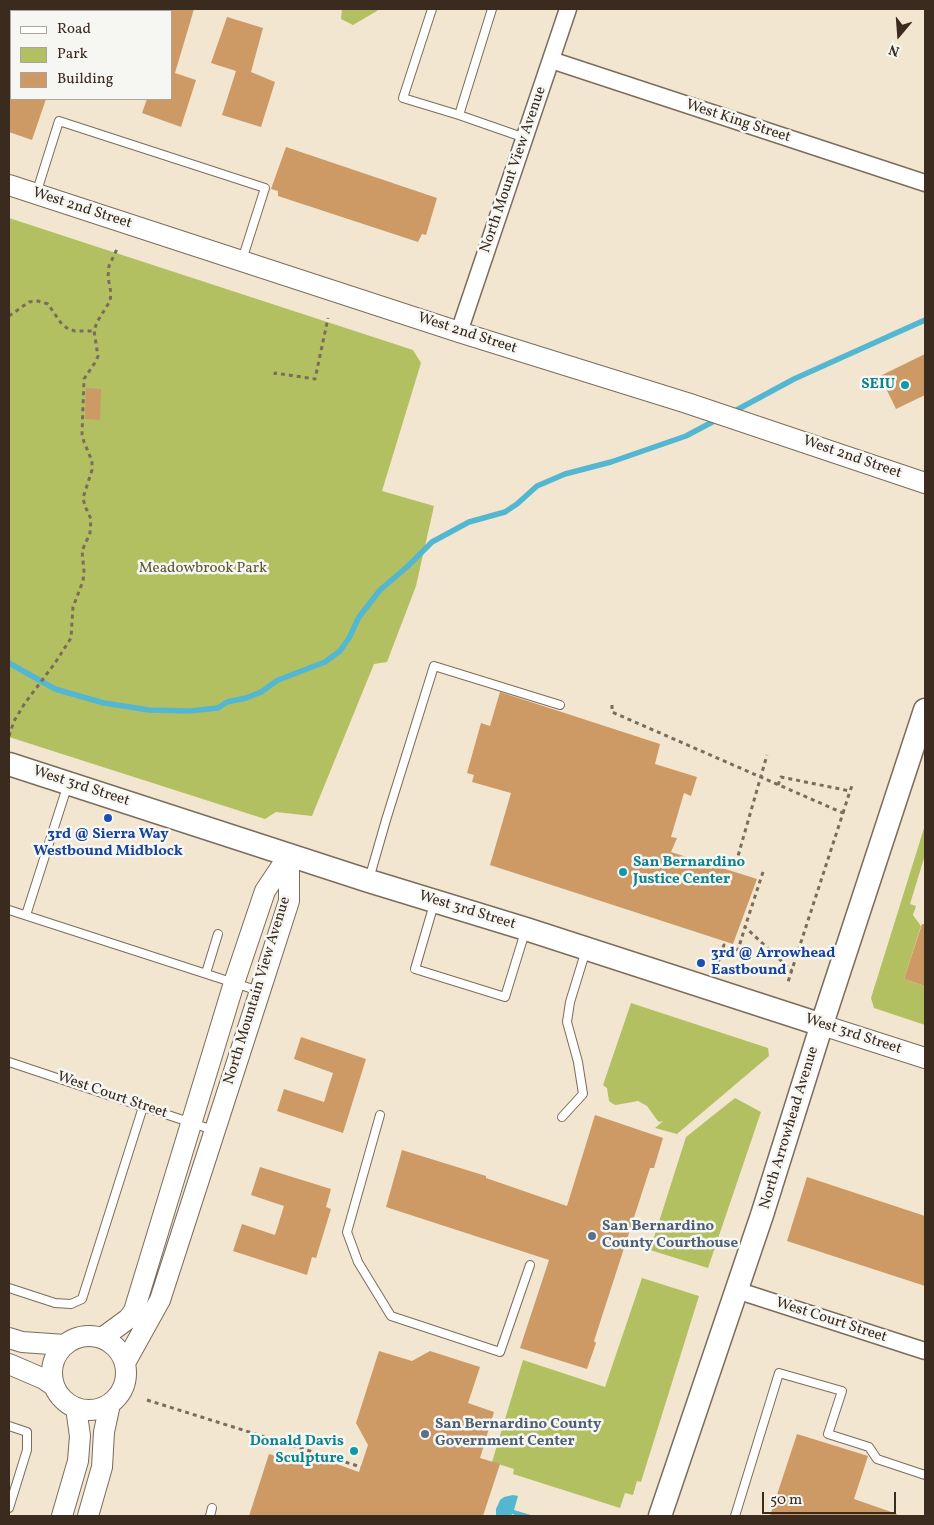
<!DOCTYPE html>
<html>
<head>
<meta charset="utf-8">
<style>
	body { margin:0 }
	#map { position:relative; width:934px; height:1525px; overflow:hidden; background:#f2e6d0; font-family:Vollkorn,serif }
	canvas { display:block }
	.frame { position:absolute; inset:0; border:10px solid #3b2a1e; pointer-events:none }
	.legend { position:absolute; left:10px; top:10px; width:162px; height:90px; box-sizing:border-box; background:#f6f6f2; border:1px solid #aba49d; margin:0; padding:6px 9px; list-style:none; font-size:15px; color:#3b2a1e }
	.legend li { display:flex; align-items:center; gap:10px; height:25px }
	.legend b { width:25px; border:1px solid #aba49d }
	.north { position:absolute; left:874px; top:10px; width:50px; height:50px; -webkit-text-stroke:4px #f6f6f2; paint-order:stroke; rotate:198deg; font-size:14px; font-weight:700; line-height:20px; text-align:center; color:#3b2a1e }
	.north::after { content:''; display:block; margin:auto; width:18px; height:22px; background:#3b2a1e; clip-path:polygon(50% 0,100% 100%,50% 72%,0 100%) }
	.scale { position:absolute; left:762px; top:1492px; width:134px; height:22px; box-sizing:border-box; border:2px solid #3b2a1e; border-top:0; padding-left:6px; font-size:15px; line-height:18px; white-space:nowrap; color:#3b2a1e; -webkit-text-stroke:4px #f6f6f2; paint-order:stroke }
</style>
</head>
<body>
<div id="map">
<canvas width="934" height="1525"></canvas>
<div class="frame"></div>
<ul class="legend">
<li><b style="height:6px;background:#fff"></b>Road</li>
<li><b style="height:14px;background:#b3c062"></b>Park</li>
<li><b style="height:14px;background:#cd9a65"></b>Building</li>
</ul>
<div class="north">N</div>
<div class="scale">50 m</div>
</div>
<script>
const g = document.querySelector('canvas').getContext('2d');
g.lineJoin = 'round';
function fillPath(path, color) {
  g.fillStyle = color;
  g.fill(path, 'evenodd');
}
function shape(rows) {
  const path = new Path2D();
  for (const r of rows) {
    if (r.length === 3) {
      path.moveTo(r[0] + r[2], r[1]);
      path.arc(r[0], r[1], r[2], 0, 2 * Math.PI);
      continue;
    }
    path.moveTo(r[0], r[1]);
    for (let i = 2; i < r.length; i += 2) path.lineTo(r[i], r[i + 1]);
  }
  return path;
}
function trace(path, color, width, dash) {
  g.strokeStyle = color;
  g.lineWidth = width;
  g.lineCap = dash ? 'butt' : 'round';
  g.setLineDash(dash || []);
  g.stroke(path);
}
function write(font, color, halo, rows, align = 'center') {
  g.font = font + ' Vollkorn,serif';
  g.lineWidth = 5;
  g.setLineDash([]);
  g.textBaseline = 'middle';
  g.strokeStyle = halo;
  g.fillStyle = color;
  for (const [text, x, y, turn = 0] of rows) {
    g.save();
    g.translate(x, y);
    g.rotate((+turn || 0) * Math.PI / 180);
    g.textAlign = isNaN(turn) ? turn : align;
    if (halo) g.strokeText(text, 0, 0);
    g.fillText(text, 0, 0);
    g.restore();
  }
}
fillPath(shape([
	[342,9,378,9,377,11,353,25,341,19],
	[9,218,413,350,421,363,382,491,434,506,416,586,387,662,374,664,312,816,276,812,265,819,9,737],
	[925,825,925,855,910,904,916,906,913,915,921,926,904,979,925,986,925,1025,874,1008,871,998],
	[631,1003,768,1048,769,1056,677,1134,655,1128,663,1121,659,1122,657,1120,647,1106,638,1101,616,1105,613,1104,609,1101,607,1088,603,1085],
	[735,1098,761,1112,708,1268,650,1250,686,1137],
	[642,1278,699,1296,641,1482,637,1481,633,1495,625,1493,620,1508,513,1474,514,1469,492,1462,523,1360,605,1387]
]), '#b3c062');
fillPath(shape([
	[513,1495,518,1496,514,1510,534,1516,518,1516,512,1514,511,1516,496,1516,496,1509,500,1500,504,1497]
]), '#53b7d2');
trace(shape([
	[731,413,794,379,925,320],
	[9,663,55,689,104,703,149,710,189,711,218,708,227,702,246,698,261,692,278,680,325,662,340,651,349,638,359,617,380,590,408,566,432,542,469,522,505,512,517,504,537,486,565,474,611,462,686,436,718,419]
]), '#53b7d2', 5.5);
fillPath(shape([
	[171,9,194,9,175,73,196,80,181,127,142,113,147,99,171,99],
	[227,17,263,28,251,72,275,82,261,127,222,115,236,71,211,63],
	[9,99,46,99,32,140,9,132],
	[286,147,437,198,426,235,422,234,418,242,278,196,278,191,271,189],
	[925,354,925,395,896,409,880,376],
	[86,388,101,389,100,420,85,419],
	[500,692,660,744,655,764,697,777,691,796,684,793,671,837,677,838,671,852,757,879,733,944,490,865,511,793,472,782,474,775,467,773,481,723,490,726],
	[922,924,925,924,925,986,904,979],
	[301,1037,366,1059,343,1133,277,1111,284,1089,324,1102,333,1073,294,1059],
	[595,1115,663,1138,654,1168,650,1168,594,1341,596,1343,587,1369,520,1348,549,1260,386,1207,402,1150,486,1176,486,1178,567,1206],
	[260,1167,331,1189,326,1207,331,1209,316,1258,312,1257,307,1275,233,1251,242,1224,275,1235,284,1206,251,1195],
	[807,1177,925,1216,925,1286,787,1241],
	[379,1351,412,1361,430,1351,480,1367,468,1403,494,1412,480,1458,500,1464,483,1516,249,1516,269,1454,297,1462,300,1451,359,1472,368,1445,356,1423],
	[797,1434,868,1456,854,1499,897,1514,896,1516,770,1516]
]), '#cd9a65');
const service = shape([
	[432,9,403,98,459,115],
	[492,9,459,115,525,138],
	[36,194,59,121,265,188,242,260],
	[369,879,386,820,434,666,560,705],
	[434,904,415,969,505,997,525,932],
	[9,910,259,991],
	[26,915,68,784],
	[206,973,218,934],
	[9,1062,213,1130],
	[380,1115,347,1232,358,1262,391,1316,500,1352,530,1265],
	[562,1117,583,1094,578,1062,567,1022,570,1002,586,950],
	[9,1288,55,1303,71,1304,82,1299,143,1107],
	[9,1426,27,1432,27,1450,9,1508],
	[210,1516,212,1508],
	[735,1516,779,1373,842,1391,828,1434,869,1447,877,1459,925,1475]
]);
const minor = shape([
	[551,60,925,183],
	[459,332,568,9],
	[736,1290,925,1351]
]);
const tertiary = shape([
	[9,185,459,332,687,403,925,483],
	[822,1025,925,1058],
	[89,1373,37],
	[9,1338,22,1342,65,1345],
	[102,1338,128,1319,134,1311,234,983,265,891,289,855],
	[125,1363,160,1300,260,991,289,901,289,855],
	[9,1364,44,1379,54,1386],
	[62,1516,78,1461,80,1436,76,1408],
	[88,1516,102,1467,104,1432,110,1404]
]);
const secondary = shape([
	[9,764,369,881,526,929,822,1025],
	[660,1516,762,1215,821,1027,925,710]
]);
trace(service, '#7b6c5c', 10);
trace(minor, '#7b6c5c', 19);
trace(tertiary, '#7b6c5c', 22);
trace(secondary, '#7b6c5c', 25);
trace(shape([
	[9,316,29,302,38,301,48,304,61,323,68,329,75,331,94,331],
	[275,375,275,373,315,379,328,318],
	[612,705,612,712,843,813,787,985],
	[9,736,14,721,25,703,55,663,71,638,73,607,83,581,84,571,82,551,90,533,91,519,85,506,83,498,92,470,92,461,84,442,82,434,84,379,96,361,98,356,94,331,97,322,110,301,111,293,108,277,109,266,117,249],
	[778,785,781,777,850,791,853,783],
	[843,813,850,791],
	[736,863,767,755],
	[763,872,745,927,792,971],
	[718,963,724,945,738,950,745,927],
	[147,1400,361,1467]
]), '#7b6c5c', 3, [4, 4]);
trace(service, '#fff', 8);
trace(minor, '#fff', 16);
trace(tertiary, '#fff', 20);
trace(secondary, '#fff', 22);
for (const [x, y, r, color] of [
	[905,385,5,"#0f9aa8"],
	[108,818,5,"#1a4fb4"],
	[623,872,5,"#0f9aa8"],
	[701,963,5,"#1a4fb4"],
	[592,1236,5,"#5c6f8a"],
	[425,1434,5,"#5c6f8a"],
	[354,1451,5,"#0f9aa8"]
]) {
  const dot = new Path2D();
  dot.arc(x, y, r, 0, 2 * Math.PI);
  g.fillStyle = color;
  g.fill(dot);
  trace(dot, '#f6f6f2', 2);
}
write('15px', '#3b2a1e', '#f6f6f2', [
	["West King Street",738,122,18],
	["North Mount View Avenue",514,170,-71],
	["West 2nd Street",82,209,18],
	["West 2nd Street",467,334,18],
	["West 2nd Street",852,458,19],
	["West 3rd Street",81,787,18],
	["West 3rd Street",467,911,17],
	["North Mountain View Avenue",258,991,-73],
	["West 3rd Street",853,1035,18],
	["West Court Street",112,1096,19],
	["North Arrowhead Avenue",790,1128,-73],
	["West Court Street",831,1321,18]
]);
write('bold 15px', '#0d838f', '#f6f6f2', [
	["SEIU",895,385],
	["San Bernardino",633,863,"left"],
	["Justice Center",633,880,"left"],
	["Donald Davis",344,1442],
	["Sculpture",344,1459]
], 'right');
write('15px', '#5f5732', '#f6f6f2', [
	["Meadowbrook Park",203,569]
]);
write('bold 15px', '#164399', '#f6f6f2', [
	["3rd @ Sierra Way",108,835],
	["Westbound Midblock",108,852],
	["3rd @ Arrowhead",711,954,"left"],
	["Eastbound",711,971,"left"]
]);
write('bold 15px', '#4e5e75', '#f6f6f2', [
	["San Bernardino",602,1227],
	["County Courthouse",602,1244],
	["San Bernardino County",435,1425],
	["Government Center",435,1442]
], 'left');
</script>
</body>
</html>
